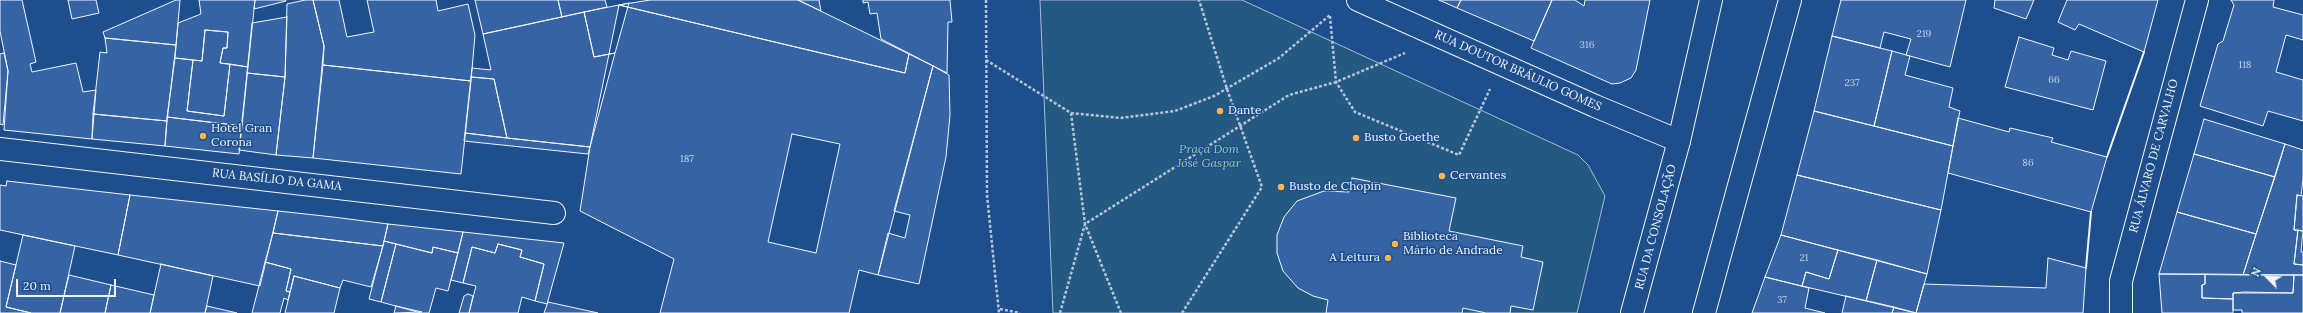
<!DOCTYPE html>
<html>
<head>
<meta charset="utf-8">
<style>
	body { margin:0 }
	#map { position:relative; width:2303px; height:313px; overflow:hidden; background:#1f4e8c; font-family:Lora,serif }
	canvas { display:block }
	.north { position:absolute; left:2247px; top:257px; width:40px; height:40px; -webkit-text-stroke:3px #1f4e8c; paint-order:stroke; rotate:294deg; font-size:11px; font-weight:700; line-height:16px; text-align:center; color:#f2f6ff }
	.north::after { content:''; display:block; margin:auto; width:14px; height:18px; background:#f2f6ff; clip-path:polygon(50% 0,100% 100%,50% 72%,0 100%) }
	.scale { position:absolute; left:16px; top:279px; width:100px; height:18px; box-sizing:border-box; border:2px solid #f2f6ff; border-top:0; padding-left:5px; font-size:12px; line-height:14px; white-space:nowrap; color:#f2f6ff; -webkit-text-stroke:3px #1f4e8c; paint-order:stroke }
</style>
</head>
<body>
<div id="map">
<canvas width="2303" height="313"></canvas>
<div class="north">N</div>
<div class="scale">20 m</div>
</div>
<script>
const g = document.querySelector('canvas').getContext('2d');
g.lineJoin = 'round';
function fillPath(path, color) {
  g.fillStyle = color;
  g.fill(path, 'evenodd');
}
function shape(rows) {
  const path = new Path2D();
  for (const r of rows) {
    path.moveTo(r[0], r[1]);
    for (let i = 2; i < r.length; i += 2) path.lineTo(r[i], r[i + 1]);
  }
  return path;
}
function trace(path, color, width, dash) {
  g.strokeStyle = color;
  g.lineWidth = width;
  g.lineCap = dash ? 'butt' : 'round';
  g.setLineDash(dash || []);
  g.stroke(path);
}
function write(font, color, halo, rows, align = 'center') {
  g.font = font + ' Lora,serif';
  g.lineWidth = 3;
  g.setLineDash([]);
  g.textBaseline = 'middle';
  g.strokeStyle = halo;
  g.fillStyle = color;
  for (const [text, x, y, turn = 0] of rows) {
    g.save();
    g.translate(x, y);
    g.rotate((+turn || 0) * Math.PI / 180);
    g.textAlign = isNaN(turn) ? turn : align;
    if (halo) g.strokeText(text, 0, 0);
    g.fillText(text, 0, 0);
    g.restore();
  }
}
const green = shape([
	[1040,0,1242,0,1578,155,1588,165,1605,196,1577,313,1053,313,1040,0]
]);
fillPath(green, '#245a82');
trace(green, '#a8bbd7', 1);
const building = shape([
	[0,0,22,0,36,62,30,64,32,72,76,63,83,92,96,90,92,139,4,130,8,71,0,31,0,0],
	[68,0,96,0,99,13,72,19,68,0],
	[176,0,180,0,176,45,105,38,103,32,176,0],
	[199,0,255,0,248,67,220,63,223,48,227,48,228,32,205,30,202,61,175,58,178,23,201,14,199,0],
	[255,0,286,0,286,1,254,9,255,0],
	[305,0,313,0,324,46,313,158,276,155,285,77,287,4,305,0],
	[313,0,339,0,347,37,374,32,367,0,436,0,438,11,468,4,475,35,471,81,323,65,324,46,313,0],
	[475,0,558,0,562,17,483,34,475,0],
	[558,0,605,0,607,7,562,17,558,0],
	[650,0,798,0,909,54,905,73,619,5,650,0],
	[798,0,819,0,821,11,798,0],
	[863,0,950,0,952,22,948,22,947,73,881,39,877,13,870,14,868,2,863,3,863,0],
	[1439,0,1461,0,1457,8,1439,0],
	[1461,0,1552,0,1534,41,1457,8,1461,0],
	[1552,0,1575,0,1584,6,1585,0,1650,0,1636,70,1631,78,1620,83,1612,84,1531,48,1552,0],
	[1841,0,1966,0,1950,67,1906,55,1911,39,1884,32,1880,48,1832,36,1841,0],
	[1995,0,2034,0,2026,19,1994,8,1995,0],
	[2067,0,2158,0,2144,52,2079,24,2075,30,2058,22,2067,0],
	[2231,0,2274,0,2273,7,2303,15,2303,40,2286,35,2276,72,2303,80,2303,121,2268,111,2263,126,2200,106,2218,44,2223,41,2234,5,2231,0],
	[629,3,615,53,594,57,584,12,629,3],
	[619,5,905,73,909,54,933,66,878,275,859,270,849,313,660,313,674,259,580,211,590,147,619,5],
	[792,134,840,144,816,253,768,242,792,134],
	[584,12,594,57,615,53,590,147,507,138,494,79,471,77,472,68,491,70,483,34,584,12],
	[287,17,285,77,247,73,252,23,287,17],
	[205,30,228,32,227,48,223,48,220,63,230,64,224,116,187,111,193,60,202,61,205,30],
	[1832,36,1892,51,1874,126,1814,111,1832,36],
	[2019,37,2054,48,2052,55,2068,60,2071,51,2106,61,2093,110,2005,87,2019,37],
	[105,38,176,45,167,121,93,114,100,52,107,53,105,38],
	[1892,51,1910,56,1905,75,1953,88,1949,107,1960,111,1953,146,1874,126,1892,51],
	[4,53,8,71,3,125,0,124,0,54,4,53],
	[175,58,193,60,187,111,224,116,230,64,248,67,242,126,167,117,175,58],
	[323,65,471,81,461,174,313,158,323,65],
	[933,66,949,75,950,115,946,157,919,284,878,275,888,233,905,238,910,215,894,211,933,66],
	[247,73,285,77,276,155,239,150,247,73],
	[471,77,494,79,507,138,465,133,471,77],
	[1814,111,1953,146,1941,210,1797,175,1814,111],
	[93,114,167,121,165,146,92,139,93,114],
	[167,117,242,126,239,154,165,146,167,117],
	[1958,118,2009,132,2010,128,2053,138,2051,142,2107,157,2091,212,1948,173,1958,118],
	[2204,119,2285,144,2275,177,2194,154,2204,119],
	[465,133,507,138,590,147,588,154,464,141,465,133],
	[2285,144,2303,150,2303,179,2301,196,2297,195,2294,230,2298,230,2294,264,2303,265,2303,275,2243,275,2285,144],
	[2194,154,2275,177,2256,234,2177,212,2194,154],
	[1797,175,1941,210,1927,274,1781,235,1797,175],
	[1352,178,1456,198,1449,231,1523,246,1521,257,1543,262,1533,310,1511,306,1510,313,1486,313,1463,308,1462,313,1326,313,1328,300,1313,296,1298,288,1283,271,1277,253,1277,235,1284,217,1297,201,1324,191,1349,192,1352,178],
	[7,181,130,195,118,255,0,230,0,185,6,186,7,181],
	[130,195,278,211,260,286,118,255,130,195],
	[2297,195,2303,196,2303,231,2294,230,2297,195],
	[278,211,333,217,388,224,383,246,273,233,278,211],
	[2177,212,2256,234,2243,275,2159,274,2177,212],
	[388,224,463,232,458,253,433,247,432,253,384,241,388,224],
	[2298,230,2303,231,2301,252,2303,252,2303,265,2294,264,2298,230],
	[463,232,564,243,547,304,535,301,544,264,520,257,522,250,498,244,495,253,472,247,463,283,451,280,463,232],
	[273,233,383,246,371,287,343,280,340,288,294,276,290,292,286,291,291,269,265,262,273,233],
	[23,235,75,246,60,313,31,313,6,307,23,235],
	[1781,235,1838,250,1829,279,1806,272,1802,286,1765,277,1781,235],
	[384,241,396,244,381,302,369,299,384,241],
	[396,244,432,253,433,247,458,253,448,291,436,288,429,313,421,313,381,302,396,244],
	[498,244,522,250,520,257,544,264,535,301,522,297,518,313,469,313,476,286,463,283,472,247,495,253,498,244],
	[1838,250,1877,260,1866,301,1802,286,1806,272,1829,279,1838,250],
	[2048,258,2086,268,2083,313,1916,313,1924,284,2046,288,2048,258],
	[1877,260,1927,274,1916,313,1866,301,1877,260],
	[0,261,16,265,6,307,31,313,0,313,0,261],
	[265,262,291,269,286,291,290,292,288,300,284,298,280,313,252,313,265,262],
	[161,264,213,276,205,313,150,313,161,264],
	[2159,274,2205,274,2205,284,2202,285,2202,298,2233,299,2233,313,2162,313,2159,274],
	[2205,274,2294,275,2293,293,2244,292,2233,293,2233,299,2202,298,2202,285,2205,284,2205,274],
	[69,275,111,285,105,313,60,313,69,275],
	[2294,275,2303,275,2303,313,2242,313,2242,310,2233,310,2233,293,2293,293,2294,275],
	[294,276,340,288,334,313,285,313,294,276],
	[1765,277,1809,288,1805,308,1825,313,1752,313,1765,277],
	[111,285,154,295,150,313,105,313,111,285],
	[468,294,473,296,469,313,459,313,464,296,468,294],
	[1846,296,1894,307,1892,313,1842,313,1846,296],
	[548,302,598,313,544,313,548,302],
	[207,306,237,313,205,313,207,306],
	[396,306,422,312,394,313,396,306],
	[1894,307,1916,313,1892,313,1894,307]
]);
fillPath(building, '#3563a3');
trace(building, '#f2f6ff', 1);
const street = shape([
	[1358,0,1595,106,1679,141],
	[0,149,554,213]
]);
const secondary = shape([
	[1632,313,1679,141,1711,0],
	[1704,313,1790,0],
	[2121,313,2121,281,2197,0]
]);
trace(street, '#f2f6ff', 24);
trace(secondary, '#f2f6ff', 24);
trace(shape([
	[986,0,987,195,999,313],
	[1330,16,1336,82,1355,112,1459,155,1490,89],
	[986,60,1071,113,1120,118,1175,111,1214,96,1279,58,1330,15],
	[1071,113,1085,224,1121,313],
	[1000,309,1020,313],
	[1060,313,1085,224,1289,95,1336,82,1405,53],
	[1182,313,1262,187,1227,89,1199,0]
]), '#b3c4dc', 2.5, [3, 2]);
trace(street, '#1f4e8c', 22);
trace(secondary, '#1f4e8c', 22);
trace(shape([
	[2107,157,2144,52],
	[2086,268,2091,212]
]), '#f2f6ff', 2);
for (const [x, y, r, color] of [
	[1220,111,4,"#ffb74d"],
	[203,136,4,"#ffb74d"],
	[1356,138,4,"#ffb74d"],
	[1442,176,4,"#ffb74d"],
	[1281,187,4,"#ffb74d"],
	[1395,244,4,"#ffb74d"],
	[1388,258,4,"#ffb74d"]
]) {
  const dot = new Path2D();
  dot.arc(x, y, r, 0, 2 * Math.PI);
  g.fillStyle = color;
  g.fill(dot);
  trace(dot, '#1f4e8c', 1.5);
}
write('10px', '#c3d1e8', null, [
	["219",1924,34],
	["316",1587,45],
	["118",2245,65],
	["66",2054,80],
	["237",1852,83],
	["187",687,159],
	["86",2028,163],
	["21",1804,258],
	["37",1782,300]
]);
write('12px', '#f2f6ff', '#1f4e8c', [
	["RUA DOUTOR BRÁULIO GOMES",1518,71,24],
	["RUA ÁLVARO DE CARVALHO",2154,156,-75],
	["RUA BASÍLIO DA GAMA",277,180,6],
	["RUA DA CONSOLAÇÃO",1656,227,-75]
]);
write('12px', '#f2f6ff', '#1f4e8c', [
	["Dante",1228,111],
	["Hotel Gran",211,129],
	["Corona",211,143],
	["Busto Goethe",1364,138],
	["Cervantes",1450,176],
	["Busto de Chopin",1289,187],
	["Biblioteca",1403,237],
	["Mário de Andrade",1403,251],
	["A Leitura",1380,258,"right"]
], 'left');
write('italic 12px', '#97c8a6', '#1f4e8c', [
	["Praça Dom",1209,150],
	["José Gaspar",1209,164]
]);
</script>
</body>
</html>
